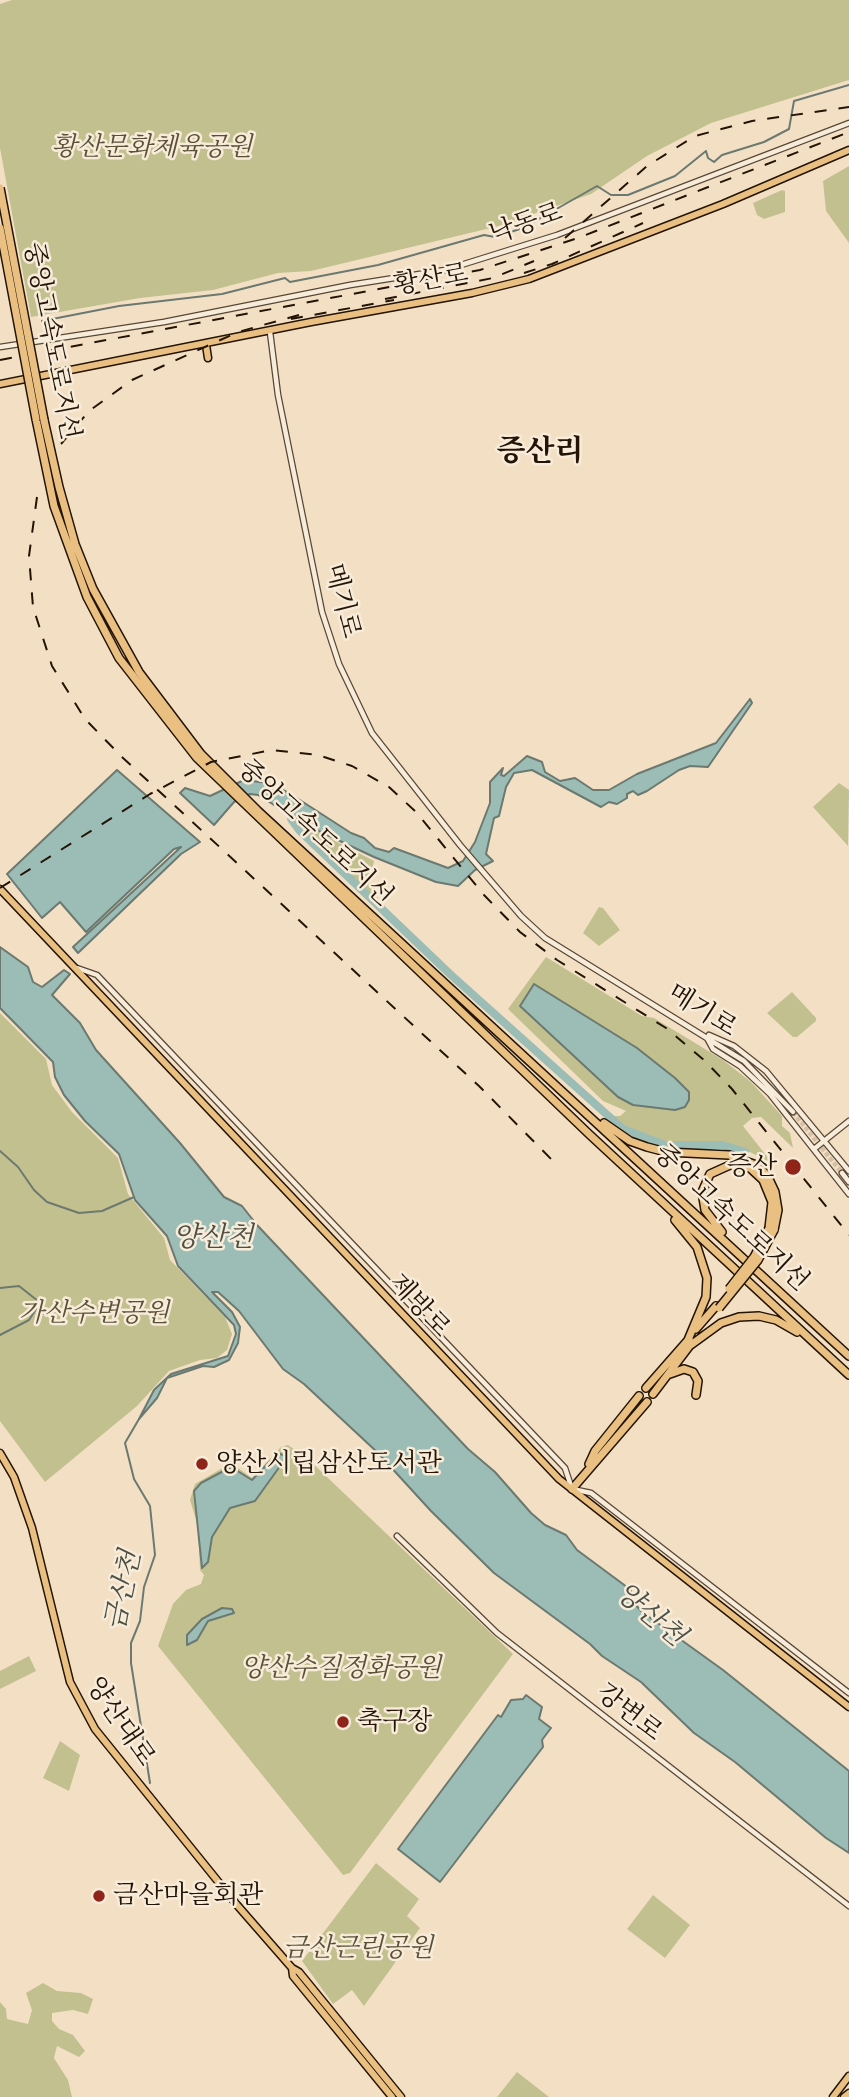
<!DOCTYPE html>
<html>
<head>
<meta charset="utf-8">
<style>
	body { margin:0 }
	canvas { display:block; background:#f3e0c4 }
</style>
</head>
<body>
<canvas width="849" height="2097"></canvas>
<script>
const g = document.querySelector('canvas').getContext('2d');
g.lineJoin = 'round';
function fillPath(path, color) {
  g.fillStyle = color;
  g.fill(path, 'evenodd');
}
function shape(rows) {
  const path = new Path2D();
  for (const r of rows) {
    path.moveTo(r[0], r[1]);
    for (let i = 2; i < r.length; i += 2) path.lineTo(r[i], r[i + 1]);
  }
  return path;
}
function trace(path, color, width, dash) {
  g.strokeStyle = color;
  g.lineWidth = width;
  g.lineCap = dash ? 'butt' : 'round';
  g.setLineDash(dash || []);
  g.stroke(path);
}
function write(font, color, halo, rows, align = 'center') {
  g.font = font + ' "EB Garamond","Noto Serif KR",serif';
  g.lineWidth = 5;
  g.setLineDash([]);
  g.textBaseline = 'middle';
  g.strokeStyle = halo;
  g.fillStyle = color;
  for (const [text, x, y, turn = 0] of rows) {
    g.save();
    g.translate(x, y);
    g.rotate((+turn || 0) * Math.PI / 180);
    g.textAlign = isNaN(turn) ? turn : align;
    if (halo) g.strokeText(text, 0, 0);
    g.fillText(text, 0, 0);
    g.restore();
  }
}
fillPath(shape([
	[12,0,849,0,849,80,711,123,647,156,591,194,499,226,311,271,278,273,213,290,140,298,31,317,0,148,0,4],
	[849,166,849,243,826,211,823,181],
	[782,190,785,191,785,212,764,219,757,215,753,203],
	[839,783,849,790,848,846,813,807],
	[295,820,374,861,369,885,385,909,300,829],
	[599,907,603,908,620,930,599,946,583,933],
	[546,957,642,1016,654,1018,723,1060,751,1082,782,1116,782,1126,790,1133,793,1148,761,1117,752,1118,743,1126,773,1164,742,1148,721,1143,661,1141,626,1128,610,1116,620,1116,626,1111,603,1101,508,1009],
	[792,992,816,1018,816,1021,797,1037,793,1037,767,1013],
	[0,1013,46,1059,52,1085,72,1112,118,1158,128,1194,164,1238,170,1260,225,1317,232,1334,227,1350,217,1358,200,1360,169,1371,137,1406,45,1482,0,1421],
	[288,1445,308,1459,513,1654,350,1873,343,1875,158,1646,173,1604,186,1590,201,1584,204,1575,200,1570,198,1526,190,1500,195,1484,231,1463,252,1478,281,1447],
	[29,1656,36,1671,0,1689,0,1671],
	[60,1741,80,1755,69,1791,43,1778],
	[376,1863,419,1899,407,1916,420,1928,364,2006,352,1990,333,2004,302,1961],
	[653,1895,690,1925,665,1958,627,1929],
	[43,1983,57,1991,81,1993,93,1999,88,2014,73,2010,52,2013,52,2021,59,2029,73,2035,85,2051,79,2057,57,2046,54,2058,68,2080,72,2097,0,2097,0,2002,6,2009,7,2019,28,2024,32,2010,26,1993],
	[517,2072,549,2097,497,2097]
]), '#c2c08f');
const water = shape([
	[750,699,752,703,708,767,690,766,679,770,647,791,638,795,633,791,627,794,627,798,617,804,609,802,601,807,532,770,514,773,506,787,499,816,494,818,486,854,493,861,475,870,458,886,436,882,374,857,308,826,258,795,250,794,234,802,214,825,180,793,185,788,210,796,244,780,268,783,289,793,351,833,364,838,375,848,389,852,394,848,448,868,463,861,475,842,490,803,490,782,503,768,501,775,504,776,527,756,542,762,545,772,560,781,575,778,593,790,609,790,637,774,716,743,750,699],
	[117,770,200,842,181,854,78,953,73,947,181,847,174,849,86,932,60,902,42,918,7,874,117,770],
	[0,947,28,967,33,982,42,987,64,970,70,974,52,995,80,1023,96,1050,180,1143,224,1197,242,1206,257,1225,468,1449,495,1472,531,1513,545,1525,566,1535,577,1550,631,1590,631,1599,641,1611,723,1670,849,1771,849,1853,826,1838,735,1762,694,1733,641,1682,602,1656,590,1644,494,1573,431,1511,377,1452,304,1384,283,1369,239,1311,218,1292,212,1292,232,1312,240,1327,238,1343,229,1360,214,1367,203,1366,167,1378,157,1398,139,1419,154,1390,171,1374,228,1356,236,1334,234,1325,178,1266,167,1236,135,1200,119,1154,85,1121,64,1095,55,1077,53,1062,0,1008,0,947],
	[534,984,637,1048,675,1078,689,1092,689,1100,685,1107,675,1110,633,1105,618,1097,520,1006,534,984],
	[278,1453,285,1456,283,1462,255,1501,230,1508,212,1537,208,1562,202,1568,194,1491,201,1483,231,1467,252,1480,278,1453],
	[222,1608,232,1609,234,1613,208,1621,197,1640,187,1645,187,1635,202,1619,222,1608],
	[526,1695,542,1707,539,1719,551,1728,542,1740,543,1747,440,1882,398,1849,498,1715,501,1717,511,1700,523,1699,526,1695]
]);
fillPath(water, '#9bbdb6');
trace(water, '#6b7970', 2);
trace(shape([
	[42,321,119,306,222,294,285,278,290,282,378,265,484,235,495,237,523,228,597,186,611,195,628,195,675,176,706,151,708,158,714,162,722,155,764,142,789,129,794,101,849,85],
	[0,1151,18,1167,34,1190,47,1202,79,1213,102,1211,134,1197],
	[0,1288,19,1286,38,1301,38,1306,29,1320,0,1335],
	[139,1419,125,1443,134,1479,150,1506,155,1555,144,1587,140,1621,131,1643,131,1663,150,1783]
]), '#6b7970', 2);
trace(shape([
	[293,815,291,819,299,830,451,975,623,1129,665,1145,722,1145,745,1152]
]), '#9bbdb6', 8);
trace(shape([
	[793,1112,842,1173]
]), '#d4c1a8', 4.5, [4.5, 2]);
const minor = shape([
	[270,332,278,395,322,612,339,664,372,733,460,845,521,916,545,938,744,1061,793,1112],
	[0,347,164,322,350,285,445,270,557,235,849,123],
	[77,968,97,975,565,1468,572,1489,591,1493,849,1693],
	[709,1035,734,1046,766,1071,849,1171],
	[707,1038,713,1049,740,1066,770,1094,849,1194],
	[814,1149,849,1121],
	[842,1173,849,1182],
	[397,1536,497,1633,849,1906]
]);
const major = shape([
	[206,345,208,358],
	[0,384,311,322,472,293,529,279,723,204,849,150],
	[0,889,559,1479,849,1707],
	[0,1453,14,1477,32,1528,70,1682,95,1729,237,1905,292,1968,299,1972,401,2097],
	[292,1968,293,1976,392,2097],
	[833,2097,849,2076],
	[844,2097,849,2093]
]);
const highway = shape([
	[36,419,54,506,87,597,119,658,197,758,590,1135,849,1375],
	[44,420,59,487,75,544,93,589,139,672,201,754,258,811,849,1356],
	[604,1123,630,1141,647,1147,666,1152,729,1155,756,1165,767,1175,775,1192,778,1210,774,1230],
	[675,1220,697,1247,707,1278,706,1297,688,1340],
	[722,1232,705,1210,702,1192,710,1174,730,1165,750,1168,763,1180,772,1202,769,1228],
	[696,1329,716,1306],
	[688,1347,721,1323,739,1317,759,1316,776,1320,797,1332],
	[670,1374,684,1369,693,1372,698,1381,696,1395],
	[646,1388,689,1339],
	[653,1394,691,1344],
	[589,1464,595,1451,639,1396],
	[572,1489,647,1402]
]);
trace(minor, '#584736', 7);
trace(major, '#241406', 9);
trace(highway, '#241406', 10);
trace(minor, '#f7ebd9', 4.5);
trace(major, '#eac082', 6);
trace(highway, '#eac082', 7);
trace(shape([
	[565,238,647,166,695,136,752,121,849,107],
	[524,273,552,264,643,223],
	[385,299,493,278,534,261],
	[291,319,394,300],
	[0,360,480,270,578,238,849,132],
	[61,444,89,411,132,380,238,332,299,315],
	[37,497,29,556,33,607,52,666,85,719,123,758,479,1086,553,1161],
	[0,888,150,794,211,762,272,750,318,755,352,766,389,787,416,812,484,895,520,932,557,960,666,1028,704,1060,732,1089,849,1235]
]), '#241406', 2, [12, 12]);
const highwayBridge = shape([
	[0,188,44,420],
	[0,228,36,419],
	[729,1289,754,1257,769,1228],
	[719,1308,758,1260,774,1230]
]);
trace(highwayBridge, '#241406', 10, []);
trace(highwayBridge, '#eac082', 7);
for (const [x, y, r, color] of [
	[793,1167,9,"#8f2418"],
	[202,1464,7,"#8f2418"],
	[343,1722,7,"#8f2418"],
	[99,1896,7,"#8f2418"]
]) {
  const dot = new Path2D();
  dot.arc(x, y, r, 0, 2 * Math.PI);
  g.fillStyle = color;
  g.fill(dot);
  trace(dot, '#f7ebd9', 2.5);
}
write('italic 26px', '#5b5036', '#f7ebd9', [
	["황산문화체육공원",152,148],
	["가산수변공원",94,1314],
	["양산수질정화공원",341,1669],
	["금산근린공원",358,1949]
]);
write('26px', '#241406', '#f7ebd9', [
	["낙동로",526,224,-19],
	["황산로",431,280,-10],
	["중앙고속도로지선",51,341,79],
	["메기로",342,601,76],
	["중앙고속도로지선",315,833,43],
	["메기로",702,1011,32],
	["중앙고속도로지선",731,1218,43],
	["제방로",419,1306,47],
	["강변로",629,1713,38],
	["양산대로",120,1722,56]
]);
write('26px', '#241406', '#f7ebd9', [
	["증산",777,1167,"right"],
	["양산시립삼산도서관",216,1464],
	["축구장",357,1722],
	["금산마을회관",113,1896]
], 'left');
write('italic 28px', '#4e4f44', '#f7ebd9', [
	["양산천",213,1238],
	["금산천",124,1591,-78],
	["양산천",650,1615,40]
]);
write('bold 30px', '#241406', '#f7ebd9', [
	["증산리",540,452]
]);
</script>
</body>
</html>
